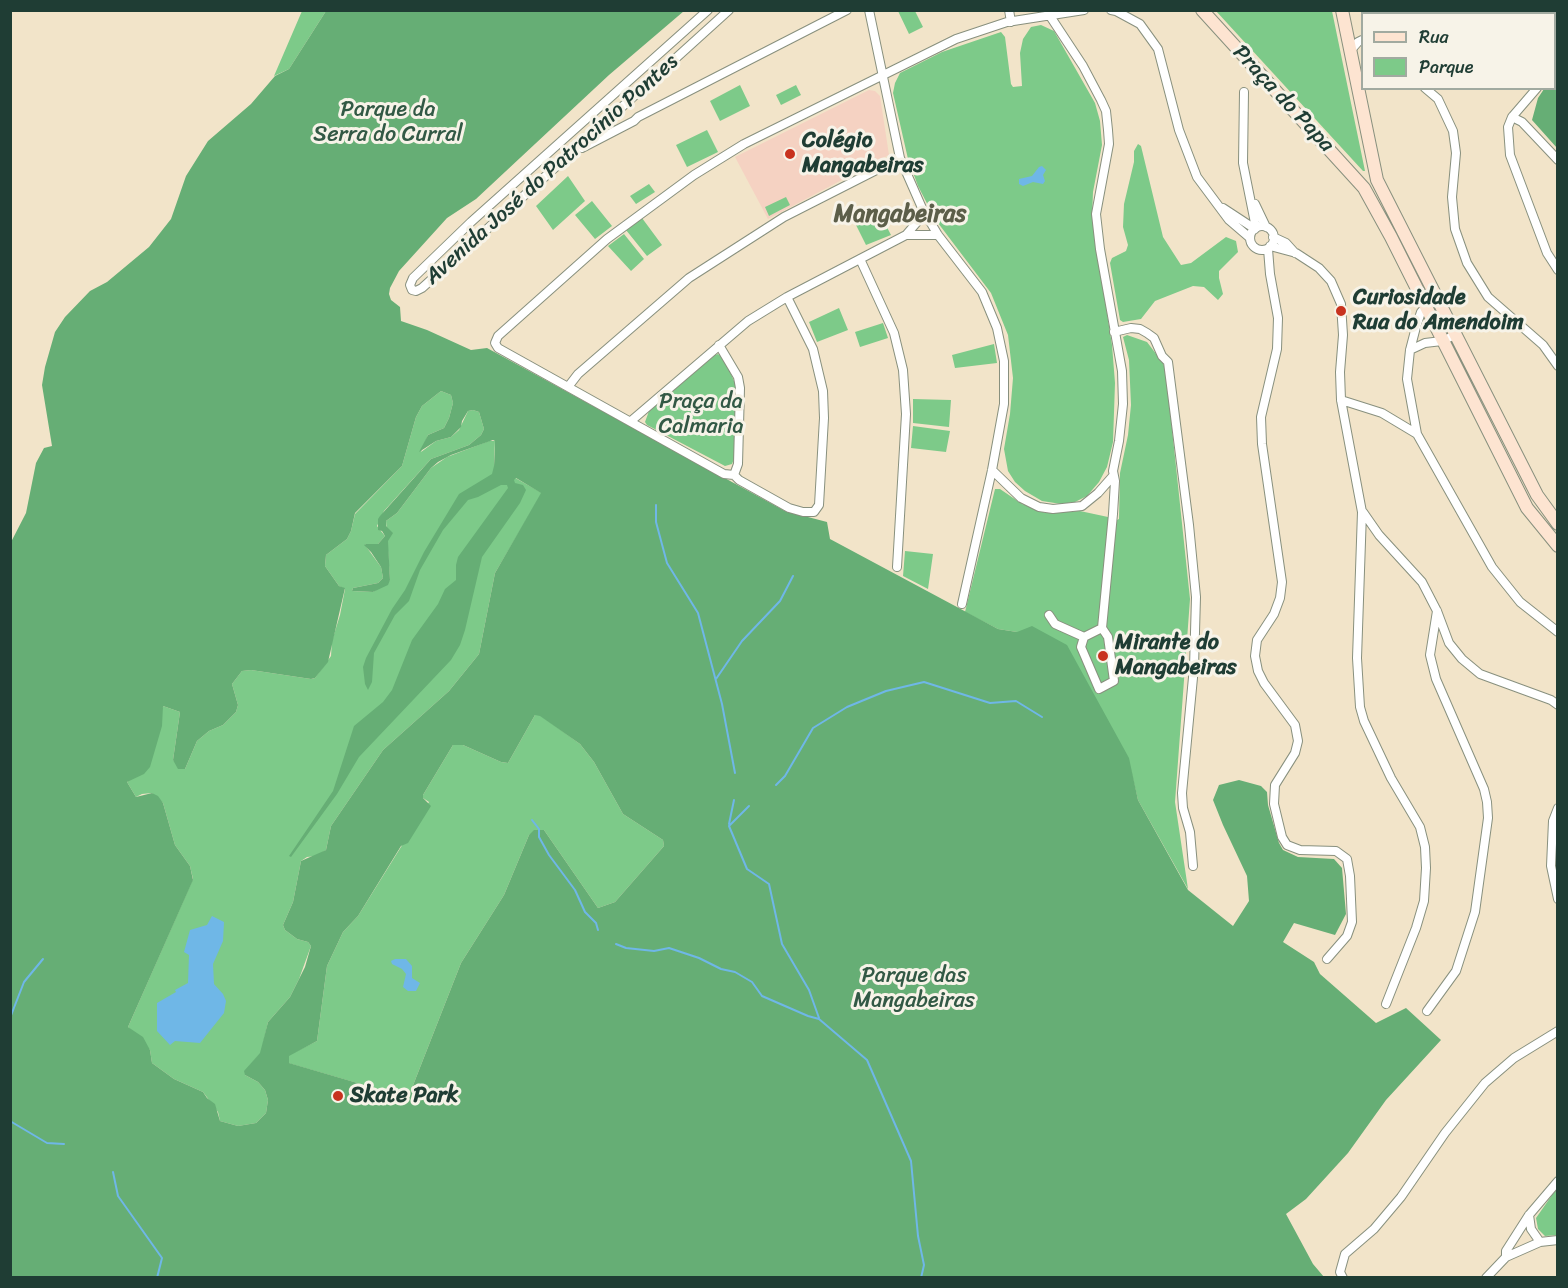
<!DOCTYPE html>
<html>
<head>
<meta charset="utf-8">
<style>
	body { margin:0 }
	#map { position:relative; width:1568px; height:1288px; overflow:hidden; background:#f2e4c9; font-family:Sriracha,sans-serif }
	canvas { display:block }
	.frame { position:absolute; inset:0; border:12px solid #1f3d34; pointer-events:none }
	.legend { position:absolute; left:1361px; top:12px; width:195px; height:78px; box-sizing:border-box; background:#f7f3e8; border:2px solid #a1aaa0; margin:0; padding:8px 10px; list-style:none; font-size:18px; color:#1f3d34 }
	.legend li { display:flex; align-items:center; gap:12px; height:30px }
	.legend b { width:30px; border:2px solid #a1aaa0 }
</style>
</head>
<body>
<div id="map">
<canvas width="1568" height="1288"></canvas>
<div class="frame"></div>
<ul class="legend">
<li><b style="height:8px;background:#fde4d1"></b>Rua</li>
<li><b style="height:16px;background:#7dca89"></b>Parque</li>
</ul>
</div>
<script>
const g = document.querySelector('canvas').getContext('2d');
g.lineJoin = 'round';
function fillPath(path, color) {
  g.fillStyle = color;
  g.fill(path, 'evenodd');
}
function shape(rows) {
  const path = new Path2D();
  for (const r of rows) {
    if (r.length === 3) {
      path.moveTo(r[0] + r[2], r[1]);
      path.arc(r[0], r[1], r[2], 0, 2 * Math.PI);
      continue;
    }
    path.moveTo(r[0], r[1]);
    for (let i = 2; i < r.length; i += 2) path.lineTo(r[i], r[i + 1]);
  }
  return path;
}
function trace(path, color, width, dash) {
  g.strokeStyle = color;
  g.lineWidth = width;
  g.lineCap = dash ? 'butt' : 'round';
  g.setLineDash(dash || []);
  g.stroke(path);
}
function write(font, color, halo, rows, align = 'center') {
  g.font = font + ' Sriracha,sans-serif';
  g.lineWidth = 6;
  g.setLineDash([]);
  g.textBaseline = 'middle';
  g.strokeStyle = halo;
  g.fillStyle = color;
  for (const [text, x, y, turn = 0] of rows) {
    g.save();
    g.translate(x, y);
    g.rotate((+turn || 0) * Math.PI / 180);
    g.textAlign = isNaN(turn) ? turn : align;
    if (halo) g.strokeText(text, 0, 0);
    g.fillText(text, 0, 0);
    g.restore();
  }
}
fillPath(shape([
	[869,90,875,91,880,96,889,155,768,219,735,157]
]), '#f5d2c2');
fillPath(shape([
	[302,11,326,11,289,69,274,76],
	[898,11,915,11,923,27,909,34],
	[1216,11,1332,11,1365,171,1363,171],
	[1041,25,1054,31,1095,103,1100,121,1102,145,1093,192,1092,218,1112,345,1115,383,1113,442,1107,467,1099,482,1087,496,1075,502,1061,504,1042,501,1025,491,1015,482,1008,471,1004,449,1010,414,1013,378,1008,335,991,293,935,219,918,186,908,159,893,93,895,83,900,73,942,52,1001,32,1005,37,1011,84,1013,87,1022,86,1020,53,1023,39,1031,27],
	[740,85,750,106,720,121,710,101],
	[796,85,801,95,781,105,776,95],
	[707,130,718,152,687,167,676,145],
	[1138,144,1141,146,1163,237,1181,265,1191,263,1226,237,1236,241,1238,252,1219,271,1219,278,1223,294,1218,300,1204,287,1193,286,1155,301,1141,319,1123,322,1120,320,1110,263,1112,258,1126,251,1128,245,1123,227,1124,204,1134,162,1134,151],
	[568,176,585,201,553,230,536,206],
	[649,184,655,192,636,204,630,196],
	[786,197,790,205,769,216,765,207],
	[592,201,612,226,595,239,575,215],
	[878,210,891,235,866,245,854,221],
	[642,218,662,245,647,256,626,230],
	[624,234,644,259,631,271,608,246],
	[839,308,848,330,817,342,809,322],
	[883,323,888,338,860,347,855,332],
	[1127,335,1147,342,1163,363,1166,372,1190,599,1175,802,1188,889,1138,800,1128,758,1017,632,998,629,965,612,995,489,1000,489,1022,504,1046,513,1080,511,1108,517,1113,522,1119,519,1120,473,1128,435,1131,405,1129,360,1123,337],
	[994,344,997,363,955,368,952,355],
	[718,354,725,359,736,386,738,408,734,459,732,464,725,466,647,425,645,422,649,411,715,355],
	[441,391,451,395,453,403,449,418,444,428,428,435,421,452,436,441,451,437,459,430,468,411,473,410,479,412,484,429,481,435,469,445,431,459,384,511,377,526,385,536,378,544,366,544,365,545,381,567,383,578,378,583,353,588,352,591,373,592,390,580,386,521,397,513,431,468,447,457,489,441,495,441,494,466,542,493,495,573,479,654,449,691,383,750,331,826,326,850,316,856,307,857,301,861,293,902,283,925,285,930,297,939,308,942,311,946,299,979,290,997,268,1022,261,1053,250,1065,245,1075,258,1082,265,1090,268,1100,266,1113,256,1123,238,1126,220,1121,218,1112,203,1092,174,1079,152,1063,150,1050,128,1027,193,879,190,866,175,845,163,803,152,793,142,794,136,797,127,782,132,778,163,706,180,712,173,760,185,769,197,741,209,731,223,725,236,712,238,705,232,684,242,671,251,670,311,679,315,678,331,656,332,641,340,615,345,589,339,586,325,566,326,555,347,539,351,531,355,514,402,466,416,417,422,406],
	[913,399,951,400,949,427,913,423],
	[913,426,950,431,946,452,911,448],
	[905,551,933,554,928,589,903,576],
	[535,715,540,715,580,744,594,762,623,814,663,840,664,846,615,902,598,908,544,830,529,835,504,895,461,963,410,1093,402,1096,288,1063,289,1055,317,1041,327,966,343,932,358,916,429,802,423,798,423,795,453,745,463,745,501,762,508,763],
	[1557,1188,1557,1235,1545,1236,1538,1229,1536,1218]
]), '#7dca89');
fillPath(shape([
	[326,11,684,11,609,75,476,199,447,218,399,271,390,288,389,294,391,300,400,307,401,321,427,330,471,350,487,348,785,511,827,522,830,539,998,629,1017,632,1032,626,1067,645,1129,758,1138,800,1188,890,1233,926,1249,901,1247,876,1223,825,1213,800,1219,785,1239,780,1261,786,1267,792,1268,805,1279,843,1283,850,1298,857,1334,859,1342,868,1346,914,1335,935,1294,923,1283,942,1314,962,1320,974,1376,1023,1406,1008,1441,1040,1386,1100,1348,1153,1306,1199,1286,1214,1313,1264,1324,1277,11,1278,10,544,26,513,36,463,44,448,52,446,42,385,45,367,55,332,65,317,90,291,107,282,149,247,171,219,186,176,208,141,251,104,275,76,289,69],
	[441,391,451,395,453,403,449,418,444,428,428,435,419,452,436,441,451,437,461,427,462,421,468,411,473,410,479,412,484,429,481,435,469,445,431,459,380,516,378,519,378,530,382,531,385,536,378,544,366,544,364,545,371,552,381,567,383,578,378,583,353,588,352,591,373,592,388,585,390,580,388,541,393,533,386,526,386,521,397,513,431,468,438,462,451,455,493,440,495,441,495,448,494,466,492,474,459,494,424,552,405,590,392,609,366,658,363,667,365,684,368,690,372,682,374,653,395,615,409,601,420,570,443,530,468,500,478,497,501,485,507,485,508,488,458,557,456,565,456,580,445,589,438,604,412,640,392,690,383,702,354,726,333,791,289,856,291,857,337,794,359,757,451,660,460,645,465,630,482,557,520,503,526,490,523,485,515,483,514,480,516,478,541,493,495,573,479,654,449,691,383,750,331,826,326,850,301,861,293,902,283,925,285,930,297,939,308,942,311,946,305,967,290,997,268,1022,260,1053,244,1071,245,1075,258,1082,265,1090,268,1100,266,1113,256,1123,238,1126,220,1121,215,1104,207,1098,203,1092,174,1079,152,1063,150,1050,143,1037,128,1027,193,880,190,866,175,845,163,803,158,796,152,793,136,797,127,782,144,774,150,767,162,726,163,706,180,712,173,760,178,769,185,769,197,741,209,731,223,725,236,712,238,705,232,684,242,671,251,670,311,679,315,678,328,662,345,588,339,586,325,566,326,555,347,539,351,531,355,513,402,466,416,417,422,406],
	[535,715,540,716,580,744,594,762,623,814,663,840,664,846,615,902,598,908,544,830,534,830,529,835,504,895,461,963,410,1093,402,1096,289,1063,289,1056,317,1041,327,966,343,932,358,916,401,846,408,843,431,806,423,798,423,795,453,745,463,745,501,762,508,763],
	[1557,75,1557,148,1532,120,1538,98,1544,89,1554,88,1555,78]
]), '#66ae75');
fillPath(shape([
	[1042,166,1046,170,1043,175,1045,181,1043,184,1033,182,1023,186,1019,184,1019,179,1032,176,1039,167],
	[212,916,224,922,223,941,213,964,214,984,223,994,226,1001,224,1013,200,1043,175,1041,170,1045,157,1031,157,1003,176,992,175,990,188,983,189,955,184,952,190,930,207,925],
	[395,959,406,959,412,966,412,978,420,983,416,991,408,991,403,987,406,974,402,969,392,964,391,961]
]), '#6fb7e7');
trace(shape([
	[656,505,656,522,667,563,698,613,722,704,735,773],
	[716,679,742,641,780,601,793,576],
	[776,785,785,776,813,728,847,707,886,691,924,682,990,703,1016,701,1042,717],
	[749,806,729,826,747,869,769,884,782,944,809,990,819,1018],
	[532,820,539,829,539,837,549,855,575,890,585,912,596,923,598,930],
	[729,824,734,800],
	[616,944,626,948,654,951,669,948,699,958,721,969,735,972,752,982,762,996,808,1016,819,1019,867,1060,911,1161,918,1236,924,1265,921,1278],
	[10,1018,24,982,43,959],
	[10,1121,47,1143,64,1144],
	[113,1172,118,1196,162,1258,157,1278]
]), '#6fb7e7', 2);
const street = shape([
	[708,10,471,222,413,278,410,285,412,290,416,291,422,288,729,10],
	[869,10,900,158,922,208,938,235,982,292,997,328,1004,361,1004,404,992,470,962,604],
	[1009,10,1011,22],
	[1111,10,1116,11,1140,24,1158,49,1179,130,1197,177,1229,220,1250,238],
	[1050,16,1083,66,1101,100,1106,111,1108,130,1109,144,1096,214,1100,249,1122,371,1123,404,1119,441,1113,471,1115,481,1113,514,1102,628],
	[1350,51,1358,42,1362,40],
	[1554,68,1558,64],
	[1425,88,1438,99,1453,131,1456,153,1452,197,1455,229,1467,263,1488,297,1543,345,1558,366],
	[1537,88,1512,117,1508,127,1510,155,1547,253,1558,270],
	[1244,92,1243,163,1256,228],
	[1512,117,1522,122,1558,160],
	[582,148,634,121,638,117,847,10],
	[1255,204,1266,227],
	[922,208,918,221,906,235,938,235],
	[1223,208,1255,229],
	[1262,238,12],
	[1273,237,1286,243,1295,253],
	[1270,246,1296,253,1319,268,1331,281,1341,304,1343,335,1340,372,1341,400,1362,512,1357,658,1360,707,1364,721,1391,778,1420,827,1425,847,1426,868,1424,901,1416,928,1386,1004],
	[1268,249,1270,274,1278,318,1277,349,1261,417,1262,444,1282,582,1280,598,1274,614,1257,640,1255,656,1258,671,1264,683,1295,725,1298,741,1295,753,1275,785,1274,804,1282,837,1287,845,1300,850,1336,851,1347,859,1350,876,1352,922,1347,936,1327,959],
	[860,259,894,333,903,370,906,414,897,567],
	[787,297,813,349,823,391,824,418,819,505,814,512,803,512,789,508,739,480,734,475,724,474,498,348,495,343,498,336,607,239,694,175,744,144,956,39,1007,22,1084,10],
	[1114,332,1131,328,1140,329,1147,333,1154,338,1162,356,1168,362,1189,525,1196,597,1194,667,1182,793,1183,808,1190,832,1193,866],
	[719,345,738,377,740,388,738,464,734,475],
	[1410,350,1425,343,1442,341,1457,334],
	[568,387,578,374,689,278,784,217,900,158],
	[1341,400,1382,413,1417,434,1492,567,1520,602,1558,632],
	[631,421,748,321,787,297,906,235],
	[1417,434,1407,379,1410,350,1416,327,1421,312,1428,305],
	[992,470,1021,498,1039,507,1053,509,1082,506,1098,493,1113,476],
	[1363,512,1379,535,1422,582,1437,611,1449,643,1462,659,1480,674,1551,700,1558,705],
	[1049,615,1055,624,1084,637],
	[1102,628,1108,637,1114,681,1099,689,1081,647,1084,637,1102,628],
	[1558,808,1553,821,1551,866,1558,899],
	[1427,1011,1456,971,1475,912,1488,818,1487,802,1484,789,1436,679,1430,655,1437,611],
	[1529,1215,1531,1229,1540,1242],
	[1506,1257,1540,1242,1558,1240],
	[1343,1278,1340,1272,1345,1254,1374,1229,1401,1197,1445,1133,1485,1083,1514,1058,1558,1031],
	[1486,1278,1506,1257,1506,1251,1529,1215,1558,1181]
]);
const secondary = shape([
	[1202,10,1364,188,1391,237,1527,508,1558,546],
	[1342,10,1377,180,1537,495,1558,524]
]);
trace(street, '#88907e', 10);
trace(secondary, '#88907e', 14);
trace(street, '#fff', 8);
trace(secondary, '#fde4d1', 12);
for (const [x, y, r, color] of [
	[790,154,6,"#c8321e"],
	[1341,311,6,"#c8321e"],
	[1103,656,6,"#c8321e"],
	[338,1096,6,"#c8321e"]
]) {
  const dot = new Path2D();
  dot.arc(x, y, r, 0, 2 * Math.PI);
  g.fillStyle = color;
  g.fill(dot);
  trace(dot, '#f7f3e8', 2);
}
write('22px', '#1f3d34', '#f7f3e8', [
	["Praça do Papa",1283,99,47],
	["Avenida José do Patrocínio Pontes",552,170,-42]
]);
write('22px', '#325945', '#f7f3e8', [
	["Parque da",388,110],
	["Serra do Curral",388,135],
	["Praça da",701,402],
	["Calmaria",701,427],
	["Parque das",914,976],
	["Mangabeiras",914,1001]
]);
write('bold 22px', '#1f3d34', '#f7f3e8', [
	["Colégio",802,141],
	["Mangabeiras",802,166],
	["Curiosidade",1353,298],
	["Rua do Amendoim",1353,323],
	["Mirante do",1115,643],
	["Mangabeiras",1115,668],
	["Skate Park",350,1096]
], 'left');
write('bold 24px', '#5c5e49', '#f7f3e8', [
	["Mangabeiras",900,215]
]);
</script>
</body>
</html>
